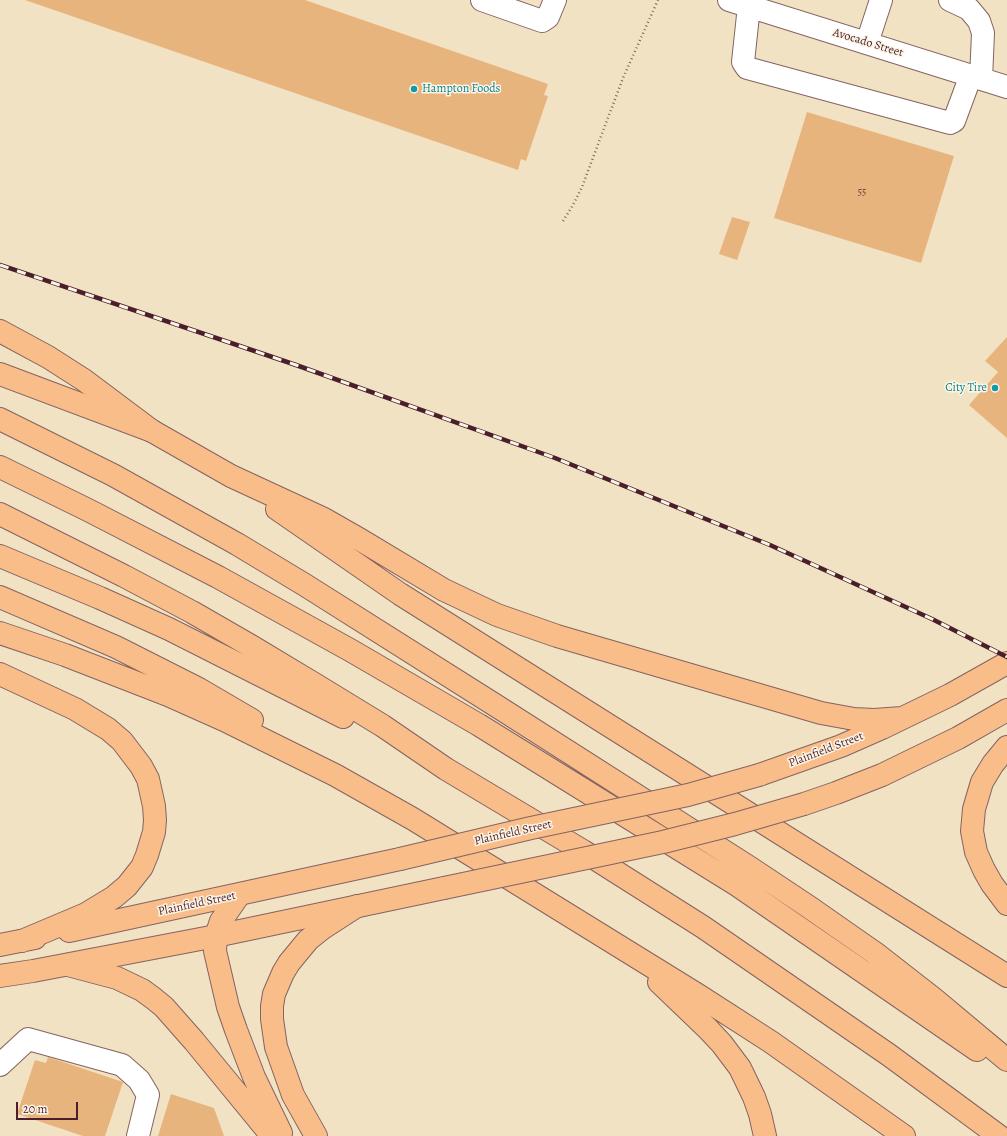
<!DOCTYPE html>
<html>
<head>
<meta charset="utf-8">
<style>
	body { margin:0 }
	#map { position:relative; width:1007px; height:1136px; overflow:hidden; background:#f2e2c4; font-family:Alegreya,serif }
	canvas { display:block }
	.scale { position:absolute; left:16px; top:1102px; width:62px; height:18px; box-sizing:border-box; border:2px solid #4a1f2b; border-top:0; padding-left:5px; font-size:12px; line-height:14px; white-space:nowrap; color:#4a1f2b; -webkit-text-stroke:3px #fcf5e5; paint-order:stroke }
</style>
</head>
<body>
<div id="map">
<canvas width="1007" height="1136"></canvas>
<div class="scale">20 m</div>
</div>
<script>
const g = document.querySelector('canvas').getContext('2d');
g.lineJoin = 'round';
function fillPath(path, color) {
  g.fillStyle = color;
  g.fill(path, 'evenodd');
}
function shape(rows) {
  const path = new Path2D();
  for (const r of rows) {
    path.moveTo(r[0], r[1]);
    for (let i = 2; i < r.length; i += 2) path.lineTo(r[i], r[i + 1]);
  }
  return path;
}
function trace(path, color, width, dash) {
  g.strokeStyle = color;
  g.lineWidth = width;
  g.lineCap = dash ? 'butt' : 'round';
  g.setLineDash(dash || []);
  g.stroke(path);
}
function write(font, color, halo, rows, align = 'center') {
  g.font = font + ' Alegreya,serif';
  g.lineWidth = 3;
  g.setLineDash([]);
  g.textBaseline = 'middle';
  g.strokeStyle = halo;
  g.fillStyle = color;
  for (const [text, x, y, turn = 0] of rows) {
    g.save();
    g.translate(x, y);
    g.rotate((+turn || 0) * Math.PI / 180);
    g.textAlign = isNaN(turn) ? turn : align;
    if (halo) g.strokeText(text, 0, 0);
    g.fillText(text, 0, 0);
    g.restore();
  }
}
fillPath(shape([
	[25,0,305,0,548,84,544,95,548,96,526,161,521,159,518,170],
	[807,112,954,156,921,263,774,218],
	[732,217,750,222,737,260,719,254],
	[1007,337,1007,438,969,405,998,372,985,361],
	[48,1057,123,1082,105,1136,83,1136,17,1114,35,1060,46,1063],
	[171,1094,214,1108,224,1136,158,1136]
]), '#e8b47e');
const minor = shape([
	[482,0,542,21,548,17,555,0],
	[729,0,1007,87],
	[950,0,969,9,979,21,983,33,981,79],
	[749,6,743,62,747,68,950,123,954,121,971,75],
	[867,43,881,0],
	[0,1065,28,1039,122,1065,139,1080,148,1095,138,1136]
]);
const major = shape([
	[0,331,48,357,84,380,152,431,231,476,324,519,359,539,444,590,497,615,557,636,821,713,854,719,874,720,902,718],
	[277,509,400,594,1007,976],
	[0,674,75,709,108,729,122,741,141,766,148,779,154,806,155,820,154,832,147,855,142,867,127,886,114,897,86,914,22,941],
	[1007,747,993,764,982,782,974,809,972,831,976,852,984,870,992,884,1007,904],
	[759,775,841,746,882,728,950,695,1007,663],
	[804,804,836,793,882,775,958,738,1007,710],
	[69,931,400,859],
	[0,945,35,938],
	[0,976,33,971,216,936,444,888]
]);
const highway = shape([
	[0,374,152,431],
	[0,419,113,475,237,544,305,585,495,705,749,867,809,907,875,953,934,999,1007,1060],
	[0,467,88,510,218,577,350,650,479,725,737,885,977,1050],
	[0,514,124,576,192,612,251,646,316,685,383,726,446,769,583,851,703,927,889,1055,999,1136],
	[0,556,100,598,169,629,343,717],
	[0,597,116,647,199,689,252,720],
	[0,633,65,655,168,695,224,720,335,775,413,819,698,995,771,1042,904,1136],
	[239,895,221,921,216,936,215,951,228,1007,236,1030,254,1077,281,1133],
	[68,965,117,978,142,990,153,998,164,1007,194,1041,272,1136],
	[659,982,708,1029,722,1044,740,1068,754,1097,760,1114,765,1136],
	[316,1136,293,1095,276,1047,272,1019,272,1006,274,994,283,973,289,963,308,940,323,928,357,906]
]);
trace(minor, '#856361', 24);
trace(major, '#856361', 24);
trace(highway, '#856361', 24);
trace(shape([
	[563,221,573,205,582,187,623,78,658,0]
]), '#856361', 2.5, [1, 3]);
trace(minor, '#fff', 22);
trace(major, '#f8bd89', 22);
trace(highway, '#f8bd89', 22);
const rail = shape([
	[0,265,296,365,555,458,770,545,932,619,1007,657]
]);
trace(rail, '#4a1f2b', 4.5);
trace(rail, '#fcf5e5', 3, [9]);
const majorBridge = shape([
	[400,859,531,828,688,795,759,775],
	[444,888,663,842,735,824,804,804]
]);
trace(majorBridge, '#856361', 24, []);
trace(majorBridge, '#f8bd89', 22);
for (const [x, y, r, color] of [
	[414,89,4,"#0f9aa8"],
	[995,388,4,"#0f9aa8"]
]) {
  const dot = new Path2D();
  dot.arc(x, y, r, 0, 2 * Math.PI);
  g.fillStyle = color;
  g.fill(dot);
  trace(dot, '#fcf5e5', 1.5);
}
write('10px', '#724440', null, [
	["55",862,193]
]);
write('12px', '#4a1f2b', '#fcf5e5', [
	["Avocado Street",868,43,17],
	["Plainfield Street",826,750,-21],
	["Plainfield Street",513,833,-13],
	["Plainfield Street",197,904,-12]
]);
write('12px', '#0d838f', '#fcf5e5', [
	["Hampton Foods",422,89],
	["City Tire",987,388,"right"]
], 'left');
</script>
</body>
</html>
